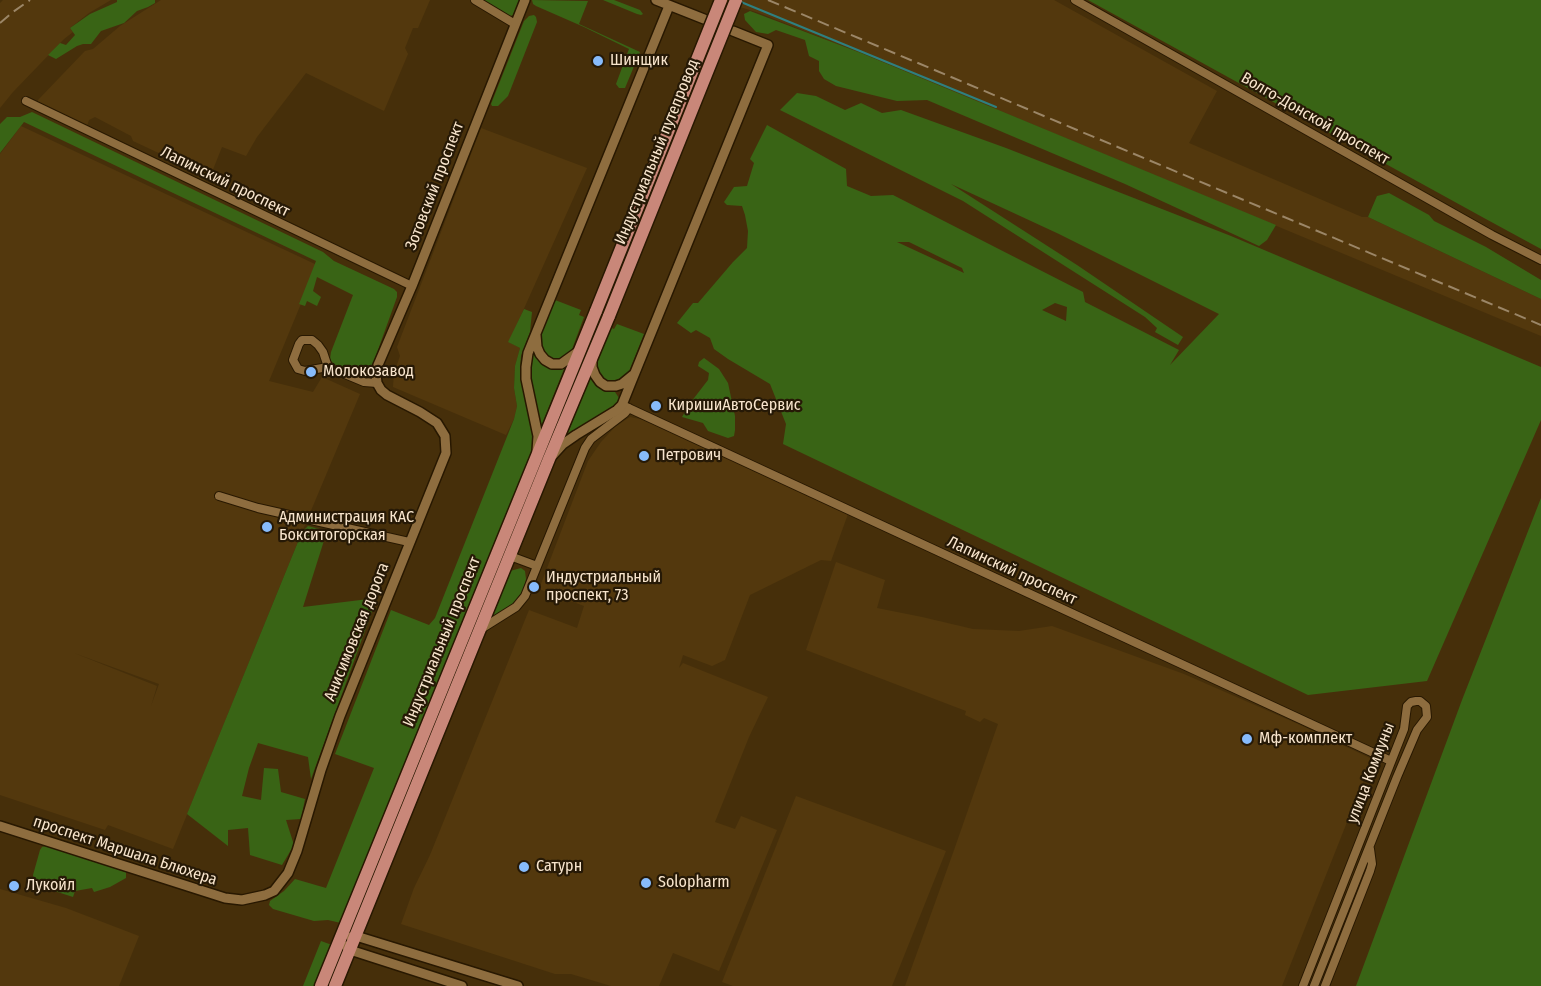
<!DOCTYPE html>
<html>
<head>
<meta charset="utf-8">
<style>
	body { margin:0 }
	canvas { display:block; background:#462f0a }
</style>
</head>
<body>
<canvas width="1541" height="986"></canvas>
<script>
const g = document.querySelector('canvas').getContext('2d');
g.lineJoin = 'round';
function fillPath(path, color) {
  g.fillStyle = color;
  g.fill(path, 'evenodd');
}
function shape(rows) {
  const path = new Path2D();
  for (const r of rows) {
    path.moveTo(r[0], r[1]);
    for (let i = 2; i < r.length; i += 2) path.lineTo(r[i], r[i + 1]);
  }
  return path;
}
function trace(path, color, width, dash) {
  g.strokeStyle = color;
  g.lineWidth = width;
  g.lineCap = dash ? 'butt' : 'round';
  g.setLineDash(dash || []);
  g.stroke(path);
}
function write(font, color, halo, rows, align = 'center') {
  g.font = font + ' "Fira Sans Condensed",sans-serif';
  g.lineWidth = 4.5;
  g.setLineDash([]);
  g.textBaseline = 'middle';
  g.strokeStyle = halo;
  g.fillStyle = color;
  for (const [text, x, y, turn = 0] of rows) {
    g.save();
    g.translate(x, y);
    g.rotate((+turn || 0) * Math.PI / 180);
    g.textAlign = isNaN(turn) ? turn : align;
    if (halo) g.strokeText(text, 0, 0);
    g.fillText(text, 0, 0);
    g.restore();
  }
}
fillPath(shape([
	[3,0,111,0,89,13,70,28,73,32,64,39,13,92,0,108,0,3],
	[161,0,430,0,418,28,413,28,405,48,408,54,384,111,306,73,257,137,246,156,222,147,210,177,133,141,131,136,95,117,89,120,87,126,38,105,38,100,85,51,93,49,120,26],
	[718,0,1054,0,1217,91,1189,143,1362,217,1368,217,1541,299,1541,336,861,53,759,13],
	[21,126,317,265,269,381,313,392,322,377,360,394,302,532,173,849,108,825,105,830,0,795,0,154],
	[74,653,159,684,151,706,157,686],
	[481,128,587,168,509,342,520,348,515,367,514,388,517,406,514,419,506,435,393,387,394,373,400,356,397,347],
	[630,417,645,420,726,456,848,514,831,561,821,560,750,595,725,660,712,666,683,655,679,668,683,663,768,697,749,737,715,822,735,829,741,816,777,830,719,971,673,953,659,986,611,986,571,974,555,974,401,924,414,888,430,855,529,610,577,628,584,606,539,589,588,461,601,442,615,427],
	[836,562,885,580,877,608,922,617,973,629,1019,631,1052,626,1184,674,1298,724,1372,759,1282,986,905,986,953,853,998,724,984,718,980,722,965,715,966,711,806,650],
	[796,796,946,851,892,986,733,986,722,982],
	[0,889,66,908,139,936,119,986,0,986]
]), '#53380d');
fillPath(shape([
	[117,0,155,0,155,3,148,7,137,11,124,23,101,31,91,44,83,44,77,46,56,59,48,55,60,43,66,45,75,35,70,28,90,14,117,2],
	[481,0,519,0,513,15,508,17],
	[532,0,588,1,579,24,640,52,625,88,619,88,616,84,629,49,584,27,536,6,533,4],
	[603,0,614,0,640,10,643,14,641,15,637,14],
	[1088,0,1541,0,1541,249,1484,218],
	[750,11,861,53,1276,225,1267,240,1259,246,1125,184,927,100,897,101,836,86,824,79,819,71,819,61,809,56,805,40,776,30,768,34,756,32,745,20,744,14],
	[534,15,536,17,537,22,508,96,498,106,492,106,491,104,524,21,529,16],
	[797,93,816,96,845,110,861,103,882,113,901,110,1006,148,1231,236,1541,367,1541,420,1427,681,1308,695,783,444,786,424,770,384,728,359,714,349,710,338,696,330,691,333,677,323,693,303,698,303,733,262,747,248,748,231,745,215,742,206,727,205,724,202,734,187,747,186,754,163,750,159,767,125,846,169,847,186,871,196,893,195,1083,292,1085,302,1179,350,1170,365,1219,314,1059,234,951,184,1077,265,1183,337,1178,345,1155,332,1157,328,1145,317,963,201,780,110],
	[897,242,909,242,962,268,964,273],
	[1055,303,1067,307,1066,321,1042,310],
	[32,112,323,252,334,261,394,289,397,292,397,297,370,372,367,376,363,376,336,366,332,362,330,359,331,352,353,295,317,277,313,291,321,297,317,306,307,301,305,306,299,304,316,261,24,122,0,153,0,124,7,117,20,117],
	[1389,193,1429,215,1434,221,1486,247,1541,280,1541,299,1368,217,1377,196],
	[555,300,581,310,579,315,584,317,571,352,561,359,557,360,549,358,542,352,540,338],
	[524,309,532,312,530,332,521,356,520,369,534,432,535,445,341,923,328,920,314,921,273,909,269,905,270,901,284,891,295,879,326,888,374,768,335,754,391,610,429,625,435,618,514,419,517,406,514,388,515,366,520,348,508,342],
	[617,324,644,334,628,374,625,377,613,382,606,380,599,374,596,368,596,360,609,327,614,329],
	[532,353,538,359,545,365,563,367,564,369,542,424,539,422,528,375],
	[704,358,719,369,728,383,735,416,735,430,734,436,728,438,708,431,703,423,682,417,691,402,708,380,709,373,698,366,699,362],
	[589,379,591,379,596,384,605,389,615,392,619,398,618,403,616,406,570,434,568,433],
	[1541,498,1541,986,1356,986,1462,700],
	[308,526,327,531,303,607,377,598,311,779,308,757,258,743,249,768,242,796,261,800,264,768,278,769,281,792,305,799,301,819,286,820,294,845,282,865,250,855,248,828,228,830,228,846,187,814,302,532],
	[521,568,525,571,526,579,523,591,514,603,497,616,494,615,493,612,510,571],
	[45,846,126,872,126,878,110,887,94,892,92,888,75,891,73,897,39,886,34,881,33,875,40,850,42,847],
	[321,941,332,945,316,986,303,986]
]), '#396415');
trace(shape([
	[741,2,996,107]
]), '#2e8080', 2);
const minor = shape([
	[475,0,515,24],
	[1075,0,1492,235,1541,260],
	[26,101,412,286],
	[328,367,323,352,318,345,312,340,302,340,299,344,293,360,298,369,305,371,328,367,364,382,377,383],
	[622,405,1391,761],
	[219,496,258,508,409,542],
	[510,556,537,566],
	[481,629,516,607,525,596,585,448,591,439,625,413,629,408],
	[1303,986,1404,729,1407,706,1411,702,1416,701,1420,701,1426,706,1427,717,1417,730,1397,777,1314,986],
	[1325,986,1370,871,1372,864,1370,849]
]);
const tertiary = shape([
	[656,0,704,19],
	[536,335,537,347,540,354,545,360,552,364,561,364,579,351],
	[592,358,592,367,595,375,600,382,606,386,616,386,622,384,633,375],
	[537,451,538,436,526,379,526,367,528,353,669,6],
	[553,455,563,444,576,435,617,410,622,405,630,385,768,45,733,31],
	[0,826,225,898,242,900,265,895,274,891,288,873,297,851,321,770,340,716,446,453,445,436,437,423,420,412,387,395,381,390,377,383,376,374,378,365,412,286,525,0],
	[351,937,356,936,518,986],
	[346,946,350,950,462,986]
]);
const primary = shape([
	[321,986,596,311],
	[335,986,549,459,609,316]
]);
trace(minor, '#281801', 10);
trace(tertiary, '#281801', 12);
trace(primary, '#281801', 15);
trace(minor, '#8e6d3f', 8);
trace(tertiary, '#8e6d3f', 9);
trace(primary, '#c98779', 12);
trace(shape([
	[768,0,1541,325],
	[0,23,13,12,30,0]
]), '#9b8667', 2, [12, 6]);
const primaryBridge = shape([
	[596,311,721,0],
	[609,316,736,0]
]);
trace(primaryBridge, '#281801', 15, []);
trace(primaryBridge, '#c98779', 12);
for (const [x, y, r, color] of [
	[598,61,6,"#87bbfb"],
	[311,372,6,"#87bbfb"],
	[656,406,6,"#87bbfb"],
	[644,456,6,"#87bbfb"],
	[267,527,6,"#87bbfb"],
	[534,587,6,"#87bbfb"],
	[1247,739,6,"#87bbfb"],
	[524,867,6,"#87bbfb"],
	[646,883,6,"#87bbfb"],
	[14,886,6,"#87bbfb"]
]) {
  const dot = new Path2D();
  dot.arc(x, y, r, 0, 2 * Math.PI);
  g.fillStyle = color;
  g.fill(dot);
  trace(dot, '#261906', 2);
}
write('16px', '#f8e5cd', '#261906', [
	["Шинщик",610,61],
	["Молокозавод",323,372],
	["КиришиАвтоСервис",668,406],
	["Петрович",656,456],
	["Администрация КАС",279,518],
	["Бокситогорская",279,536],
	["Индустриальный",546,578],
	["проспект, 73",546,596],
	["Мф-комплект",1259,739],
	["Сатурн",536,867],
	["Solopharm",658,883],
	["Лукойл",26,886]
], 'left');
write('16px', '#f8e5cd', '#261906', [
	["Волго-Донской проспект",1315,119,30],
	["Индустриальный путепровод",657,152,-68],
	["Лапинский проспект",225,182,26],
	["Зотовский проспект",435,186,-69],
	["Лапинский проспект",1012,571,25],
	["Анисимовская дорога",357,632,-68],
	["Индустриальный проспект",442,642,-68],
	["улица Коммуны",1371,773,-69],
	["проспект Маршала Блюхера",125,851,18]
]);
</script>
</body>
</html>
